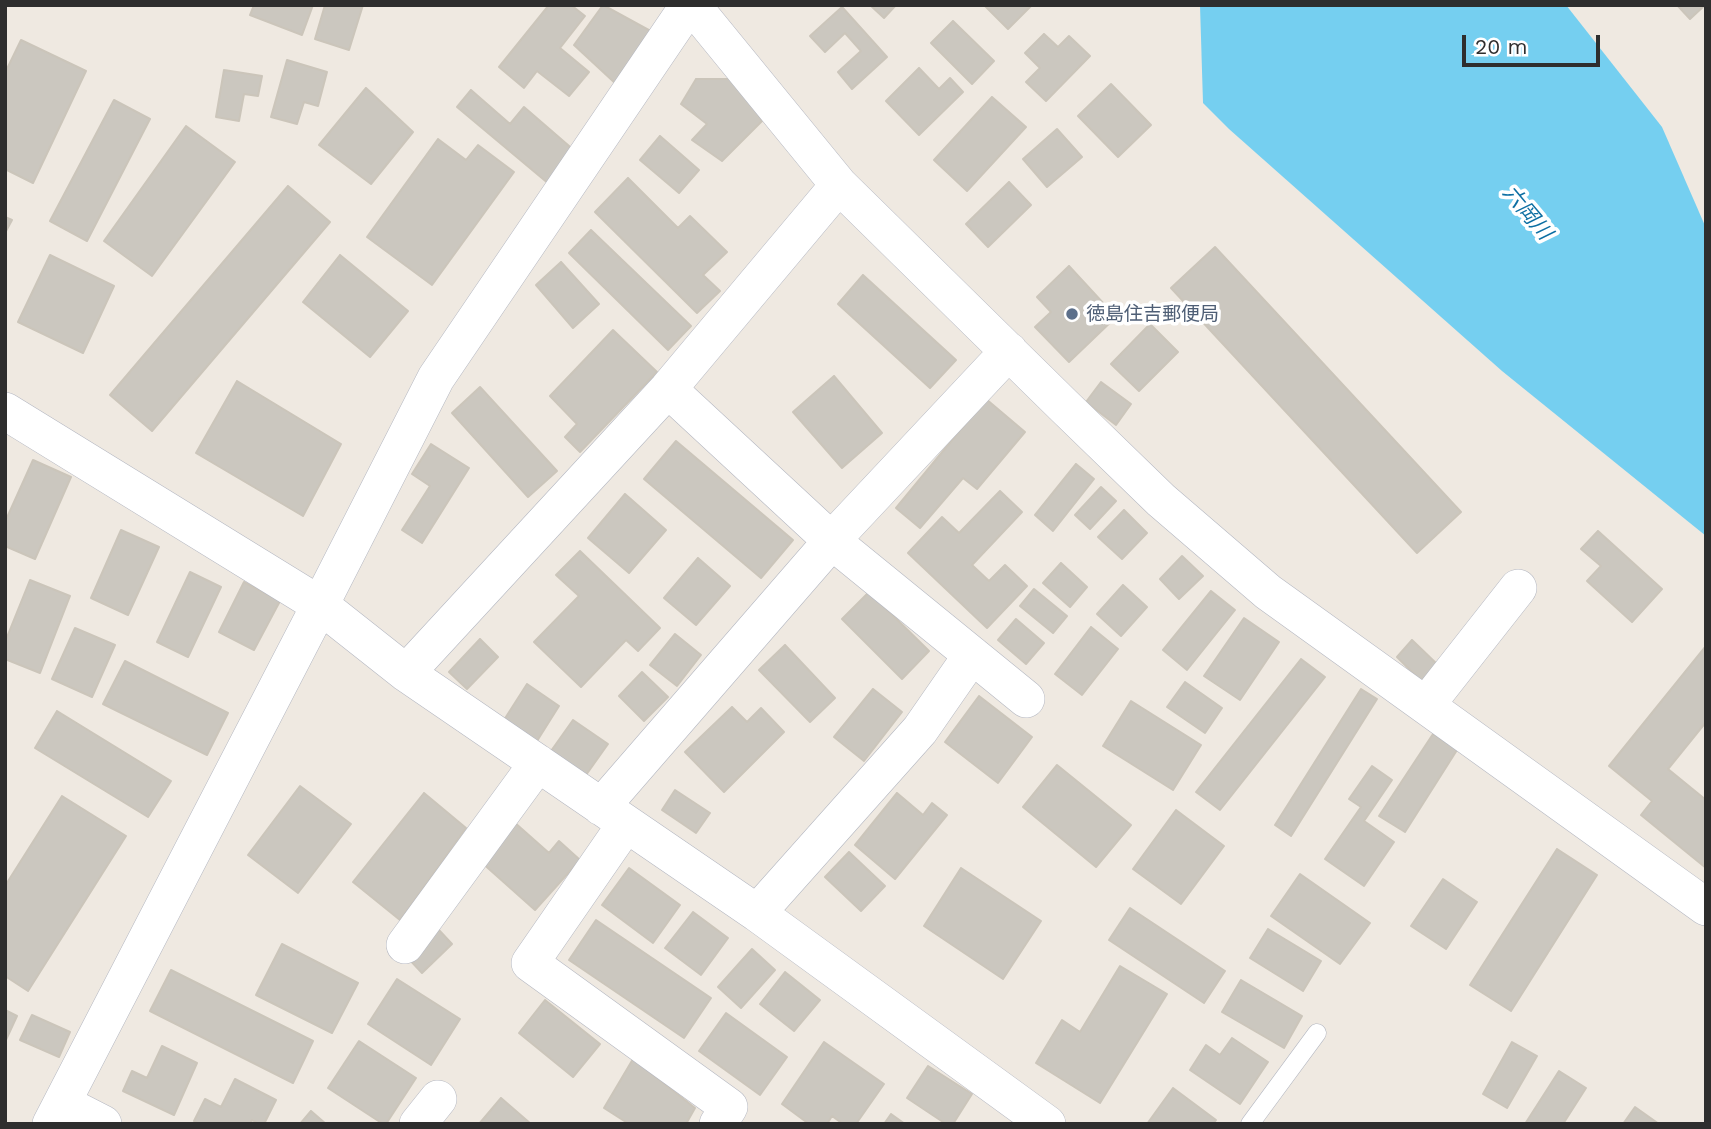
<!DOCTYPE html>
<html>
<head>
<meta charset="utf-8">
<style>
	body { margin:0 }
	#map { position:relative; width:1711px; height:1129px; overflow:hidden; background:#efe9e1; font-family:"Work Sans",sans-serif }
	canvas { display:block }
	.frame { position:absolute; inset:0; border:7px solid #2e2e2e; pointer-events:none }
	.scale { position:absolute; left:1462px; top:35px; width:138px; height:32px; box-sizing:border-box; border:4px solid #2e2e2e; border-top:0; padding-left:9px; font-size:21px; line-height:24px; white-space:nowrap; color:#2e2e2e; -webkit-text-stroke:5px #fff; paint-order:stroke }
</style>
</head>
<body>
<div id="map">
<canvas width="1711" height="1129"></canvas>
<div class="frame"></div>
<div class="scale">20 m</div>
</div>
<script>
const g = document.querySelector('canvas').getContext('2d');
g.lineJoin = 'round';
function fillPath(path, color) {
  g.fillStyle = color;
  g.fill(path, 'evenodd');
}
function shape(rows) {
  const path = new Path2D();
  for (const r of rows) {
    path.moveTo(r[0], r[1]);
    for (let i = 2; i < r.length; i += 2) path.lineTo(r[i], r[i + 1]);
  }
  return path;
}
function trace(path, color, width, dash) {
  g.strokeStyle = color;
  g.lineWidth = width;
  g.lineCap = dash ? 'butt' : 'round';
  g.setLineDash(dash || []);
  g.stroke(path);
}
function write(font, color, halo, rows, align = 'center') {
  g.font = font + ' "Work Sans","Noto Sans JP",sans-serif';
  g.lineWidth = 7;
  g.setLineDash([]);
  g.textBaseline = 'middle';
  g.strokeStyle = halo;
  g.fillStyle = color;
  for (const [text, x, y, turn = 0] of rows) {
    g.save();
    g.translate(x, y);
    g.rotate((+turn || 0) * Math.PI / 180);
    g.textAlign = isNaN(turn) ? turn : align;
    if (halo) g.strokeText(text, 0, 0);
    g.fillText(text, 0, 0);
    g.restore();
  }
}
fillPath(shape([
	[1200,5,1566,5,1662,127,1706,228,1706,536,1502,371,1229,129,1203,103]
]), '#75cff0');
const building = shape([
	[254,5,313,5,302,35,250,15,254,5],
	[325,5,363,5,349,50,315,39,325,5],
	[549,5,571,5,585,16,560,48,589,72,569,96,537,71,524,88,499,67,549,5],
	[603,5,656,34,615,83,574,45,603,5],
	[870,5,896,5,884,18,870,5],
	[984,5,1032,5,1008,29,984,5],
	[1677,5,1705,5,1690,19,1677,5],
	[842,7,887,57,852,89,838,72,861,51,845,33,825,52,810,36,842,7],
	[953,21,994,61,972,84,931,43,953,21],
	[1044,34,1058,47,1069,36,1090,56,1046,101,1026,82,1040,68,1025,53,1044,34],
	[21,40,86,71,33,183,5,169,5,73,21,40],
	[287,60,327,72,318,106,304,102,297,124,271,117,287,60],
	[919,68,939,89,950,78,963,92,919,135,886,101,919,68],
	[224,70,262,76,258,96,244,94,239,121,216,117,224,70],
	[696,79,736,79,762,121,722,161,692,140,707,124,681,104,696,79],
	[1111,84,1151,125,1118,157,1078,116,1111,84],
	[366,88,413,132,371,184,319,145,366,88],
	[471,90,510,124,524,107,576,152,549,184,457,107,471,90],
	[992,97,1026,127,967,191,934,160,992,97],
	[114,100,150,119,87,241,50,221,114,100],
	[186,126,235,162,152,276,104,241,186,126],
	[1057,129,1082,157,1047,187,1023,159,1057,129],
	[660,136,699,170,679,193,640,160,660,136],
	[438,139,466,160,478,145,514,172,432,285,367,237,438,139],
	[628,178,678,228,690,216,727,252,703,275,720,291,697,313,595,212,628,178],
	[1009,182,1031,205,988,247,966,224,1009,182],
	[288,186,330,222,152,431,110,395,288,186],
	[5,217,12,220,5,233,5,217],
	[591,230,691,326,668,350,569,253,591,230],
	[1215,247,1461,512,1417,553,1171,288,1215,247],
	[50,255,114,286,83,353,18,322,50,255],
	[340,255,408,311,370,357,303,302,340,255],
	[561,262,599,304,573,328,536,285,561,262],
	[1069,266,1116,317,1069,362,1035,327,1051,312,1037,297,1069,266],
	[863,275,956,360,930,388,838,304,863,275],
	[1150,324,1178,352,1139,391,1111,364,1150,324],
	[613,330,657,372,580,452,565,437,577,424,550,396,613,330],
	[834,376,882,433,842,468,793,412,834,376],
	[237,381,341,444,303,516,196,453,237,381],
	[1101,382,1131,404,1116,425,1086,402,1101,382],
	[480,387,557,471,528,497,452,413,480,387],
	[986,399,1025,432,977,489,963,478,920,528,896,508,986,399],
	[676,441,793,540,761,578,644,479,676,441],
	[431,444,469,468,422,543,402,530,430,486,412,474,431,444],
	[33,460,71,477,35,559,5,546,5,522,33,460],
	[1076,464,1094,479,1053,531,1035,515,1076,464],
	[1101,487,1116,501,1090,529,1075,515,1101,487],
	[1000,491,1022,512,972,565,989,581,1005,565,1027,586,987,628,908,553,942,517,959,533,1000,491],
	[625,494,666,530,629,573,588,538,625,494],
	[1124,510,1147,533,1122,559,1098,537,1124,510],
	[121,530,159,547,128,615,91,598,121,530],
	[1598,531,1662,589,1632,622,1587,581,1601,566,1581,549,1598,531],
	[580,551,660,628,638,651,626,640,581,687,534,642,579,596,556,575,580,551],
	[1182,556,1203,576,1179,599,1160,579,1182,556],
	[698,558,730,586,696,625,664,598,698,558],
	[1061,563,1087,587,1070,607,1043,583,1061,563],
	[190,572,221,587,188,657,157,642,190,572],
	[30,580,70,596,40,673,5,659,5,642,30,580],
	[244,582,280,601,254,650,219,632,244,582],
	[1123,585,1147,607,1121,636,1097,614,1123,585],
	[1034,589,1067,616,1053,633,1020,606,1034,589],
	[1211,591,1235,610,1187,670,1163,650,1211,591],
	[869,592,929,651,902,679,842,619,869,592],
	[1244,618,1279,642,1240,700,1204,676,1244,618],
	[1016,619,1044,643,1026,664,998,640,1016,619],
	[1091,627,1118,649,1082,695,1055,674,1091,627],
	[75,628,115,645,92,697,52,679,75,628],
	[675,634,701,655,677,686,650,665,675,634],
	[480,639,498,657,467,689,449,672,480,639],
	[1412,640,1438,665,1422,682,1397,657,1412,640],
	[785,645,835,698,810,722,759,670,785,645],
	[1706,646,1706,722,1668,769,1706,800,1706,868,1641,815,1652,801,1609,766,1706,646],
	[1301,659,1325,677,1220,810,1196,792,1301,659],
	[125,661,228,713,207,755,103,704,125,661],
	[642,672,668,697,644,721,619,696,642,672],
	[1185,682,1222,708,1205,733,1167,707,1185,682],
	[527,684,559,706,537,741,504,720,527,684],
	[873,689,902,712,864,761,834,737,873,689],
	[1361,689,1377,699,1291,836,1275,825,1361,689],
	[979,696,1032,737,998,783,945,742,979,696],
	[1131,701,1201,745,1173,790,1103,746,1131,701],
	[732,707,747,722,761,708,784,732,724,792,685,752,732,707],
	[57,711,171,781,148,817,35,748,57,711],
	[573,720,608,744,586,775,551,751,573,720],
	[1433,734,1457,750,1405,832,1379,816,1433,734],
	[1057,765,1131,825,1096,867,1023,807,1057,765],
	[1372,766,1392,780,1364,821,1394,842,1364,886,1325,859,1361,807,1349,799,1372,766],
	[300,786,351,824,298,893,248,855,300,786],
	[675,790,710,813,696,833,662,810,675,790],
	[424,793,466,828,400,920,353,882,424,793],
	[897,793,923,815,932,803,947,815,895,879,855,845,897,793],
	[62,796,126,836,28,991,5,976,5,886,62,796],
	[1176,810,1224,846,1181,904,1133,869,1176,810],
	[514,822,549,853,559,841,580,860,535,910,480,861,514,822],
	[1557,849,1597,875,1511,1011,1470,985,1557,849],
	[849,852,885,886,861,911,825,877,849,852],
	[629,868,680,905,653,943,602,905,629,868],
	[961,868,1041,921,1003,979,924,926,961,868],
	[1300,874,1370,923,1340,964,1271,916,1300,874],
	[1443,879,1477,902,1446,949,1411,926,1443,879],
	[1130,908,1225,971,1204,1003,1109,940,1130,908],
	[693,912,728,938,701,975,665,948,693,912],
	[596,920,711,998,684,1038,569,960,596,920],
	[438,929,452,944,422,973,408,958,438,929],
	[1268,929,1321,961,1303,991,1250,958,1268,929],
	[282,944,358,983,332,1033,256,995,282,944],
	[752,949,775,970,741,1008,718,987,752,949],
	[1120,966,1167,994,1100,1103,1036,1063,1062,1020,1080,1032,1120,966],
	[171,970,313,1041,293,1083,150,1011,171,970],
	[785,972,820,1000,794,1031,760,1004,785,972],
	[397,979,460,1019,431,1065,368,1024,397,979],
	[1241,980,1302,1016,1284,1048,1222,1012,1241,980],
	[545,1000,600,1044,573,1077,519,1033,545,1000],
	[5,1010,17,1016,5,1042,5,1010],
	[726,1013,787,1057,760,1095,699,1051,726,1013],
	[32,1015,70,1032,59,1057,20,1040,32,1015],
	[1232,1038,1268,1062,1240,1104,1190,1070,1206,1045,1220,1055,1232,1038],
	[359,1041,416,1078,386,1124,383,1124,328,1088,359,1041],
	[824,1042,884,1084,856,1124,843,1124,832,1116,827,1124,809,1124,782,1104,824,1042],
	[1512,1042,1537,1056,1507,1108,1483,1094,1512,1042],
	[162,1046,197,1063,174,1115,123,1091,132,1071,147,1078,162,1046],
	[633,1059,695,1108,686,1124,629,1124,604,1108,633,1059],
	[928,1066,972,1094,953,1124,946,1124,907,1098,928,1066],
	[1559,1071,1586,1088,1563,1124,1525,1124,1559,1071],
	[235,1079,276,1100,264,1124,259,1124,252,1120,250,1124,200,1124,194,1121,205,1099,221,1107,235,1079],
	[1173,1088,1216,1120,1213,1124,1147,1124,1173,1088],
	[501,1098,531,1124,479,1124,501,1098],
	[1635,1107,1659,1124,1623,1124,1635,1107],
	[311,1111,326,1124,300,1124,311,1111],
	[891,1114,905,1124,884,1124,891,1114]
]);
fillPath(building, '#cbc7bf');
trace(building, '#cbc5ba', 2);
const lane = shape([
	[1250,1124,1317,1033]
]);
const street = shape([
	[692,5,839,185,1063,405,1161,500,1268,592,1706,907],
	[668,389,832,541,1026,699],
	[5,411,320,605,406,673,757,913,1047,1124],
	[406,673,668,389,839,185],
	[1426,705,1518,588],
	[601,807,843,528,1009,351],
	[626,824,530,963,729,1107,718,1124],
	[757,913,920,730,972,655],
	[405,945,538,763],
	[62,1103,103,1124],
	[51,1124,320,605,436,378,689,5],
	[418,1124,438,1099]
]);
trace(lane, '#b4b7c1', 19);
trace(street, '#b4b7c1', 38);
trace(lane, '#fff', 18);
trace(street, '#fff', 37);
for (const [x, y, r, color] of [
	[1072,314,7,"#5c6f8a"]
]) {
  const dot = new Path2D();
  dot.arc(x, y, r, 0, 2 * Math.PI);
  g.fillStyle = color;
  g.fill(dot);
  trace(dot, '#fff', 2.5);
}
write('19px', '#4e5e75', '#fff', [
	["徳島住吉郵便局",1086,314]
], 'left');
write('italic 21px', '#0d6fa3', '#fff', [
	["六岡川",1527,213,50]
]);
</script>
</body>
</html>
